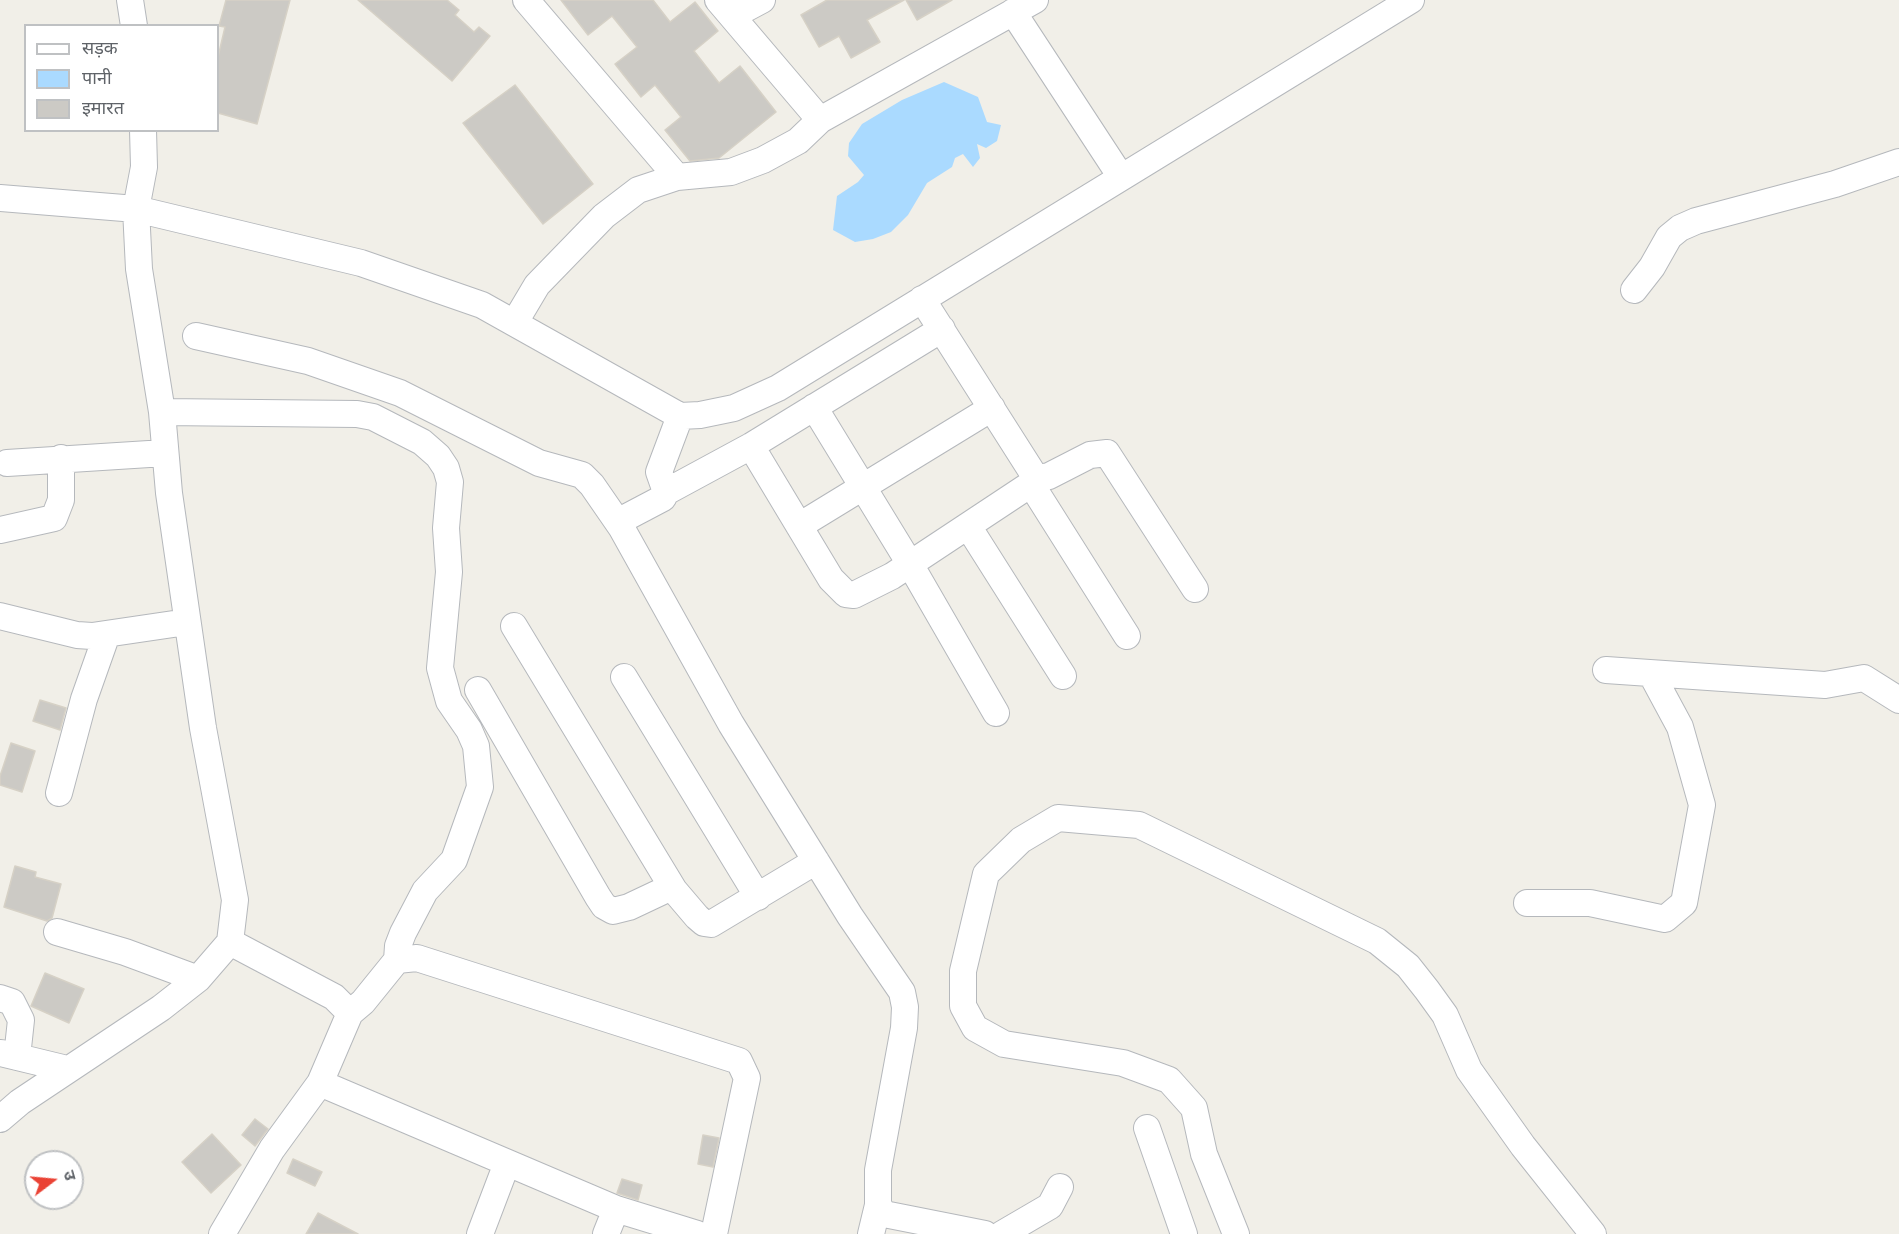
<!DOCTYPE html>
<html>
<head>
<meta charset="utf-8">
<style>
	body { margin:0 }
	#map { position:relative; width:1899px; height:1234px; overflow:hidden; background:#f1efe8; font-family:Helvetica,"Noto Sans Devanagari",sans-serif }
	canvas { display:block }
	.legend { position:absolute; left:24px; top:24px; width:195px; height:108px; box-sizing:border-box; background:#fff; border:2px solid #bfc1c3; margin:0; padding:8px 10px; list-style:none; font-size:18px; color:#5f6368 }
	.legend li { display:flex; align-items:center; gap:12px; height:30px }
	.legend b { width:30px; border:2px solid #bfc1c3 }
	.north { position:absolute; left:24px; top:1150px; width:60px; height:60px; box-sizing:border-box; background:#fff; border:2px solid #bfc1c3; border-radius:50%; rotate:74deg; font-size:16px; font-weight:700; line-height:24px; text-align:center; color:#5f6368 }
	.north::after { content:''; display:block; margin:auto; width:21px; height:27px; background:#ea4335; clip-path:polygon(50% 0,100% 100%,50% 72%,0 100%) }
</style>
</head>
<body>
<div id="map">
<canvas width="1899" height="1234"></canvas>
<ul class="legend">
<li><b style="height:8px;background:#fff"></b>सड़क</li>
<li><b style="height:16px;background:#aadaff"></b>पानी</li>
<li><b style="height:16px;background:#cccac5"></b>इमारत</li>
</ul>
<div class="north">उ</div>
</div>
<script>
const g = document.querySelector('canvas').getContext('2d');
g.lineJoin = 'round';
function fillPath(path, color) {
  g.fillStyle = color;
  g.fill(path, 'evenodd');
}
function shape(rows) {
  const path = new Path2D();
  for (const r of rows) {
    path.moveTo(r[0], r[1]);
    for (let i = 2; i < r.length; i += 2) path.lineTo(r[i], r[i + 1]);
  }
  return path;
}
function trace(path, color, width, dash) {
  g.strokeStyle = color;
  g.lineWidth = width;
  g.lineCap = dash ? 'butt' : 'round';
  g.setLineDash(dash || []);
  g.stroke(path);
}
fillPath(shape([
	[944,82,978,97,987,122,1001,125,997,141,986,148,977,144,980,158,973,167,963,154,955,158,952,167,927,183,908,215,891,232,873,239,855,242,833,230,837,196,858,182,864,175,848,156,849,143,862,124,902,100]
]), '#aadaff');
const building = shape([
	[226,0,290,0,257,124,218,113,218,57,225,27,219,26,226,0],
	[358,0,447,0,459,10,455,15,474,32,479,27,490,36,452,81,358,0],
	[561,0,653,0,670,22,695,2,718,31,694,51,719,83,740,66,776,112,719,158,690,161,665,130,681,117,655,85,641,97,615,64,637,47,612,16,588,35,561,0],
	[827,0,904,0,867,20,880,42,851,58,839,36,819,47,801,15,827,0],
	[906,0,952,0,917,20,906,0],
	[515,85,593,184,543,224,463,123,515,85],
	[40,700,66,708,60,730,33,721,40,700],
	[11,743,35,751,22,792,0,785,0,776,11,743],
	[15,866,36,872,35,877,61,884,52,918,47,921,4,907,15,866],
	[45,973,84,989,69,1023,31,1006,45,973],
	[255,1119,268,1129,255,1146,242,1135,255,1119],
	[212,1134,241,1165,211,1193,182,1162,212,1134],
	[703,1135,719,1138,713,1167,698,1164,703,1135],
	[293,1159,322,1172,315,1186,287,1173,293,1159],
	[622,1179,642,1185,638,1200,617,1193,622,1179],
	[318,1213,358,1234,306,1234,318,1213]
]);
fillPath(building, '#cccac5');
trace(building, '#d6d1c6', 1.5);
const minor = shape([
	[130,0,134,26],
	[526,0,677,177],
	[718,0,820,120],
	[1013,12,1121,177],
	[732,16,762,0],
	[0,198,136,209,361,263,482,305,680,416,700,415,734,408,778,388,1411,0],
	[1634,290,1652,267,1669,237,1680,228,1696,221,1835,184,1899,162],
	[922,299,1034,475,1040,478,1049,476,1090,455,1107,453,1195,589],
	[515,322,537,285,604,216,638,190,677,177,731,172,763,160,798,141,820,120,1035,0],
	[942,329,751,446,666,492,663,498,625,518,621,527,731,724,850,916,902,992,905,1007,904,1028,878,1170,878,1205,884,1214,985,1234],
	[196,336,308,361,400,393,539,463,582,475,592,485,621,527],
	[814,407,910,564,996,713],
	[162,412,357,414,373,417,422,442,438,456,446,468,450,482,446,528,449,572,440,668,449,701,469,730,476,746,480,787,454,860,425,891,403,933,398,946,397,960],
	[751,446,831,579,846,594,854,595,892,576,1040,478],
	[7,463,165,453],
	[1031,484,1127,636],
	[666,492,659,472,680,416],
	[799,526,992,408],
	[968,526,1063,676],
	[0,530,54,518,61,500,61,458],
	[0,616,77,635,92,636,187,622],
	[514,626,674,890],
	[1606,670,1825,685,1864,678,1899,700],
	[624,677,758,897],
	[478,690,598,897,604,906,613,911,629,907,665,890,674,890,697,917,704,923,711,924,816,861],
	[59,793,84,699,107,634],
	[1527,903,1590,903,1665,919,1684,903,1702,805,1680,727,1652,675],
	[57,932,125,952,198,979],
	[0,998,12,1002,21,1020,17,1057],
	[350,1013,363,1002,397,960,417,958,739,1061,747,1078,714,1234],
	[1,1053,67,1069],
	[320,1083,616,1209,697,1234],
	[0,1119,20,1102,161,1008,198,979,230,942,235,900,203,728,169,493,162,412,139,269,136,209,144,167,143,130],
	[1147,1128,1184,1234],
	[222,1234,272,1149,320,1083,350,1013,334,997,230,942],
	[480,1234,507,1163],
	[606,1234,616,1209],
	[871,1234,878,1205],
	[1002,1234,1050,1206,1060,1187],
	[1236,1234,1204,1154,1194,1108,1169,1080,1123,1063,1004,1044,975,1028,963,1006,963,971,986,874,1021,840,1058,818,1139,825,1377,941,1408,966,1427,990,1445,1015,1469,1070,1523,1146,1593,1234]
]);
trace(minor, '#b5b8bc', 28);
trace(minor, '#fff', 26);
</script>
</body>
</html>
